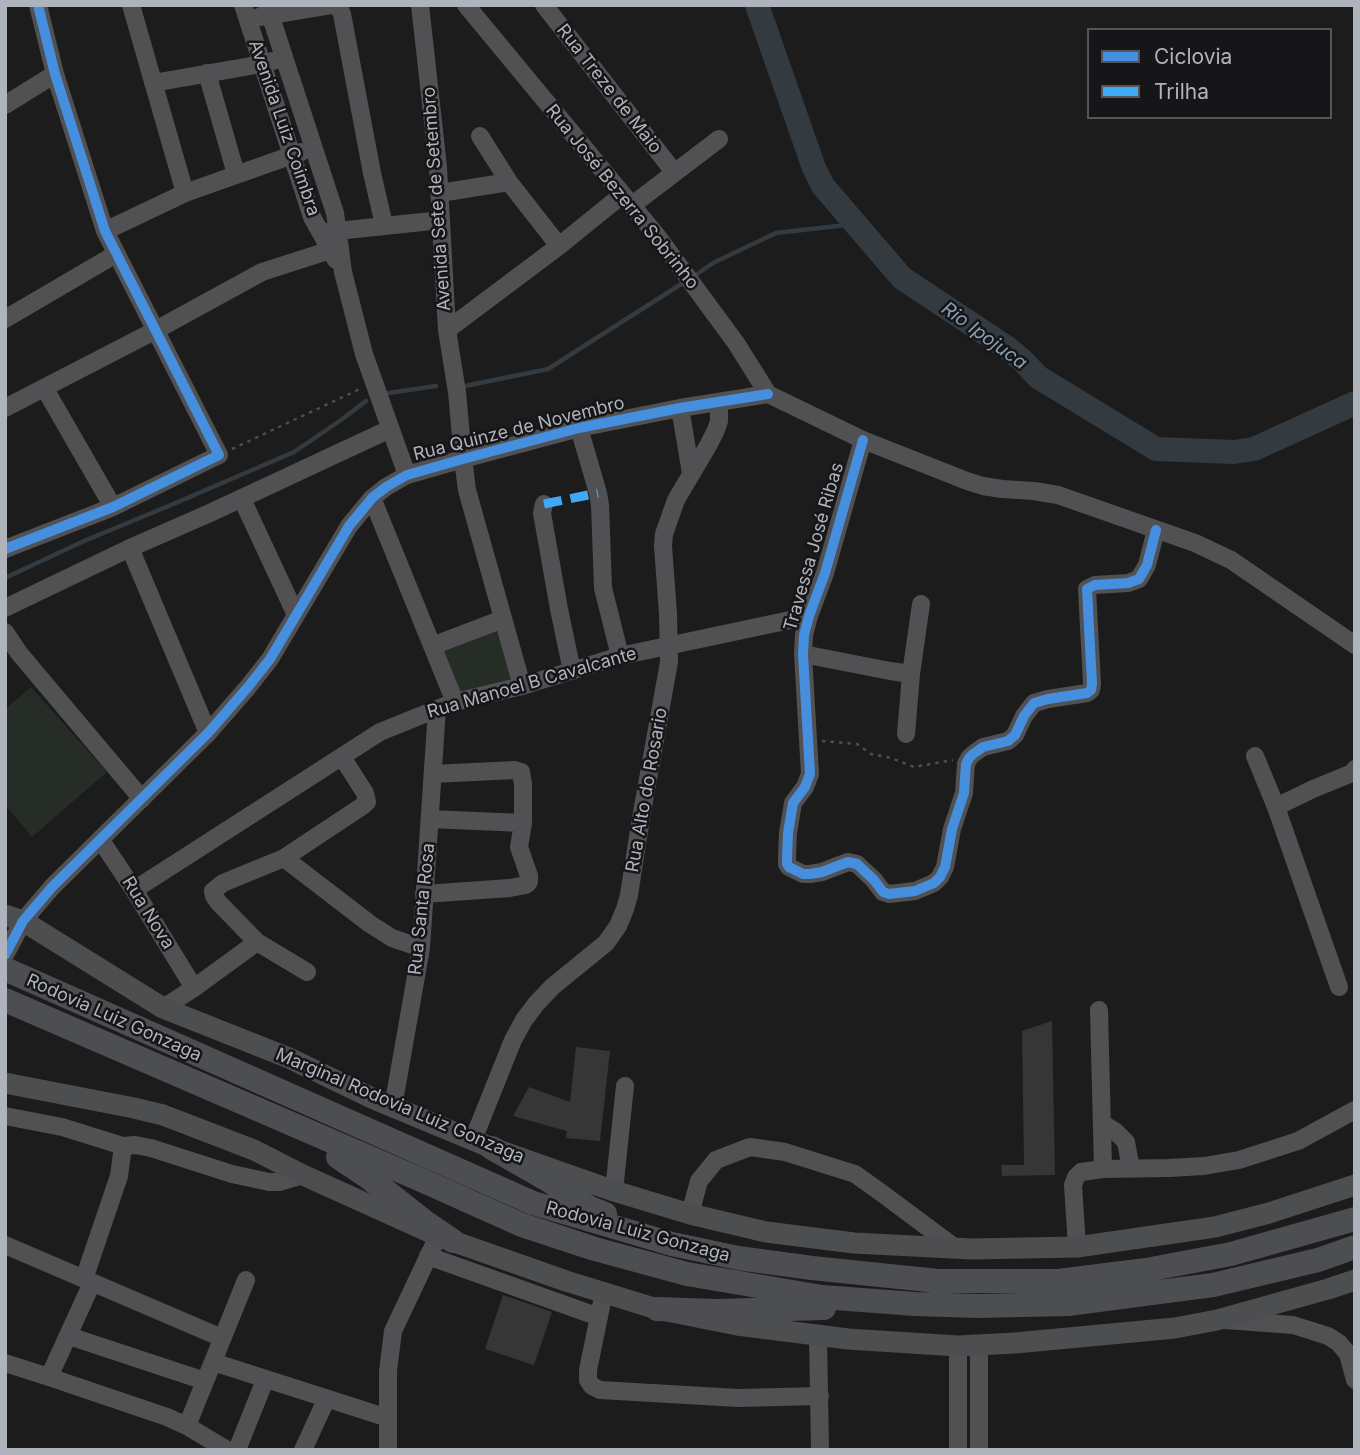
<!DOCTYPE html>
<html>
<head>
<meta charset="utf-8">
<style>
	body { margin:0 }
	#map { position:relative; width:1360px; height:1455px; overflow:hidden; background:#1c1c1c; font-family:Inter,sans-serif }
	canvas { display:block }
	.frame { position:absolute; inset:0; border:7px solid #afb3bb; pointer-events:none }
	.legend { position:absolute; left:1087px; top:28px; width:245px; height:91px; box-sizing:border-box; background:#161618; border:2px solid #535559; margin:0; padding:9px 12px; list-style:none; font-size:21px; color:#afb3bb }
	.legend li { display:flex; align-items:center; gap:14px; height:35px }
	.legend b { width:35px; border:2px solid #535559 }
</style>
</head>
<body>
<div id="map">
<canvas width="1360" height="1455"></canvas>
<div class="frame"></div>
<ul class="legend">
<li><b style="height:9px;background:#468fdf"></b>Ciclovia</li>
<li><b style="height:9px;background:#3fa9f5"></b>Trilha</li>
</ul>
</div>
<script>
const g = document.querySelector('canvas').getContext('2d');
g.lineJoin = 'round';
function fillPath(path, color) {
  g.fillStyle = color;
  g.fill(path, 'evenodd');
}
function shape(rows) {
  const path = new Path2D();
  for (const r of rows) {
    path.moveTo(r[0], r[1]);
    for (let i = 2; i < r.length; i += 2) path.lineTo(r[i], r[i + 1]);
  }
  return path;
}
function trace(path, color, width, dash) {
  g.strokeStyle = color;
  g.lineWidth = width;
  g.lineCap = dash ? 'butt' : 'round';
  g.setLineDash(dash || []);
  g.stroke(path);
}
function write(font, color, halo, rows, align = 'center') {
  g.font = font + ' Inter,sans-serif';
  g.lineWidth = 5;
  g.setLineDash([]);
  g.textBaseline = 'middle';
  g.strokeStyle = halo;
  g.fillStyle = color;
  for (const [text, x, y, turn = 0] of rows) {
    g.save();
    g.translate(x, y);
    g.rotate((+turn || 0) * Math.PI / 180);
    g.textAlign = isNaN(turn) ? turn : align;
    if (halo) g.strokeText(text, 0, 0);
    g.fillText(text, 0, 0);
    g.restore();
  }
}
fillPath(shape([
	[502,624,518,684,458,699,438,650],
	[31,687,107,772,32,837,5,805,5,709]
]), '#262c26');
trace(shape([
	[693,277,713,263,776,233,855,224],
	[465,386,548,369,686,281],
	[388,393,436,386],
	[5,578,84,541,171,505,294,452,341,420,366,401]
]), '#333b41', 4.5);
trace(shape([
	[757,5,814,168,823,186,902,278,1006,347,1023,361,1038,377,1156,449,1234,452,1254,449,1355,403]
]), '#333b41', 24);
fillPath(shape([
	[1052,1021,1055,1175,1002,1176,1001,1165,1024,1165,1022,1031],
	[576,1047,610,1051,600,1141,566,1138,567,1131,513,1116,529,1087,570,1102],
	[503,1295,552,1312,534,1365,485,1349]
]), '#363637');
trace(shape([
	[232,449,362,388],
	[822,741,857,744,871,754,891,758,914,767,953,760]
]), '#4c4d4f', 2.5, [3.5, 5]);
trace(shape([
	[131,5,185,193],
	[243,5,312,217,336,260],
	[267,5,335,213,343,272,364,354,407,475],
	[333,5,339,8,342,14,372,173,384,225],
	[420,5,438,167,447,330,457,392,463,459,467,490,522,686],
	[466,5,658,237,736,343,768,394],
	[544,5,674,172],
	[259,17,331,5],
	[207,73,236,174],
	[153,83,262,64,273,61],
	[5,105,55,74],
	[480,136,509,182,559,246],
	[440,193,509,182],
	[631,206,719,139],
	[105,231,185,193,301,152],
	[328,232,441,220],
	[5,319,116,254],
	[447,330,559,246,622,195],
	[45,389,113,507],
	[768,394,863,440,967,481,983,486,1002,489,1034,491,1058,495,1195,543,1231,560,1355,645],
	[5,408,156,330,262,272,340,247],
	[680,408,691,473],
	[579,428,598,493,600,505,603,588,620,656],
	[863,440,825,573,809,616,804,635,803,654,810,774,805,787,793,803,788,833,787,858,787,864,789,867,803,874,810,874,822,872,848,862,857,864,874,880,883,892,889,894,915,891,934,883,940,877,945,867,952,829,964,793,966,764,969,758,973,754,983,747,1008,741,1015,735,1024,716,1034,703,1048,699,1087,693,1091,690,1092,684,1087,589,1095,585,1128,583,1139,579,1147,565,1156,530],
	[372,498,455,702],
	[242,499,296,615],
	[544,504,542,513,559,609,572,671],
	[130,548,208,733],
	[5,549,113,507,219,455,105,231,55,74,38,5],
	[5,608,130,548,210,513,390,429],
	[5,632,19,653,142,799],
	[432,646,503,619],
	[803,654,890,671,911,674],
	[906,734,911,674,921,604],
	[1255,756,1276,807,1339,987],
	[1276,807,1313,789,1352,773,1355,769],
	[430,819,523,823],
	[100,839,134,890,194,988],
	[284,858,370,924,392,938,421,948],
	[134,890,380,732,437,709,455,702,522,686,620,656,809,616],
	[424,894,510,888,526,885,529,882,529,876,519,847,523,823,523,784,521,772,515,770,433,774],
	[5,955,23,921,52,887,208,733,248,687,270,659,349,526,372,498,386,487,407,475,463,459,579,428,680,408,768,394],
	[307,972,257,942,218,902,214,896,213,891,223,883,284,858,364,805,367,802,365,793,342,757],
	[163,1008,194,988,257,942],
	[1099,1010,1103,1169],
	[393,1107,421,948,437,709],
	[5,1116,62,1127,123,1146,119,1176,84,1279],
	[1102,1123,1116,1132,1126,1142,1131,1169],
	[473,1140,513,1040,524,1020,536,1004,552,987,606,943,618,926,625,909,629,895,641,818,669,662,668,614,663,546,664,534,676,500,709,444,716,430,719,421,719,402],
	[123,1146,135,1145,151,1148,232,1174,269,1182,280,1182,303,1175],
	[614,1191,625,1086],
	[690,1214,699,1181,716,1160,750,1147,785,1152,855,1174,883,1194,954,1247],
	[5,1245,222,1338],
	[1077,1247,1073,1185,1076,1177,1081,1172,1103,1169,1169,1168,1204,1166,1239,1160,1298,1141,1355,1110],
	[428,1256,599,1317],
	[604,1292,588,1370,588,1380,592,1386,600,1390,738,1398,820,1396],
	[1226,1320,1293,1325,1328,1336,1339,1343,1348,1354,1355,1380],
	[818,1335,820,1450],
	[69,1336,205,1381],
	[979,1345,979,1450],
	[958,1346,958,1450],
	[213,1362,388,1418],
	[5,1363,49,1377,167,1417,187,1426,227,1450],
	[49,1377,92,1283],
	[187,1426,246,1280],
	[237,1450,265,1380],
	[303,1450,326,1400],
	[388,1450,388,1371,393,1331,438,1236]
]), '#515154', 18);
trace(shape([
	[5,915,23,921,163,1008,289,1058,374,1099,492,1148,614,1191,690,1214,766,1232,854,1243,972,1249,1077,1247,1215,1227,1269,1213,1355,1185],
	[5,1083,134,1108,163,1115,254,1150,303,1175,438,1236,566,1281,657,1309,737,1325,848,1339,958,1346,1015,1343,1175,1328,1217,1320,1328,1289,1355,1280]
]), '#4d4e50', 21);
trace(shape([
	[5,969,533,1203,672,1244,738,1258,812,1268,938,1281,1058,1281,1146,1270,1231,1254,1355,1219],
	[5,1000,419,1179,522,1225,595,1249,687,1274,822,1297,915,1304,978,1306,1068,1304,1213,1285,1318,1260,1355,1247],
	[492,1148,548,1180,590,1208,605,1214],
	[338,1157,368,1177,425,1222,453,1241],
	[657,1309,716,1311,824,1308]
]), '#4d4e51', 24);
trace(shape([
	[544,504,598,493]
]), '#3fa9f5', 9, [18, 9]);
trace(shape([
	[863,440,825,573,809,616,804,635,803,654,810,774,805,787,793,803,788,833,787,858,787,864,789,867,803,874,810,874,822,872,848,862,857,864,874,880,883,892,889,894,915,891,934,883,940,877,945,867,952,829,964,793,966,764,969,758,973,754,983,747,1008,741,1015,735,1024,716,1034,703,1048,699,1087,693,1091,690,1092,684,1087,589,1095,585,1128,583,1139,579,1147,565,1156,530],
	[5,549,113,507,219,455,105,231,55,74,38,5],
	[5,955,23,921,52,887,208,733,248,687,270,659,349,526,372,498,386,487,407,475,463,459,579,428,680,408,768,394]
]), '#468fdf', 10);
write('18px', '#afb3bb', '#161618', [
	["Rua Treze de Maio",609,89,52],
	["Avenida Luiz Coimbra",284,128,71],
	["Rua José Bezerra Sobrinho",622,197,51],
	["Avenida Sete de Setembro",437,199,-94],
	["Rua Quinze de Novembro",519,429,-14],
	["Travessa José Ribas",814,547,-74],
	["Rua Manoel B Cavalcante",532,683,-16],
	["Rua Alto do Rosario",647,790,-80],
	["Rua Santa Rosa",422,909,-84],
	["Rua Nova",148,913,58],
	["Rodovia Luiz Gonzaga",114,1018,24],
	["Marginal Rodovia Luiz Gonzaga",400,1106,23],
	["Rodovia Luiz Gonzaga",638,1232,15]
]);
write('italic 19px', '#89a0b2', '#161618', [
	["Rio Ipojuca",984,336,36]
]);
</script>
</body>
</html>
